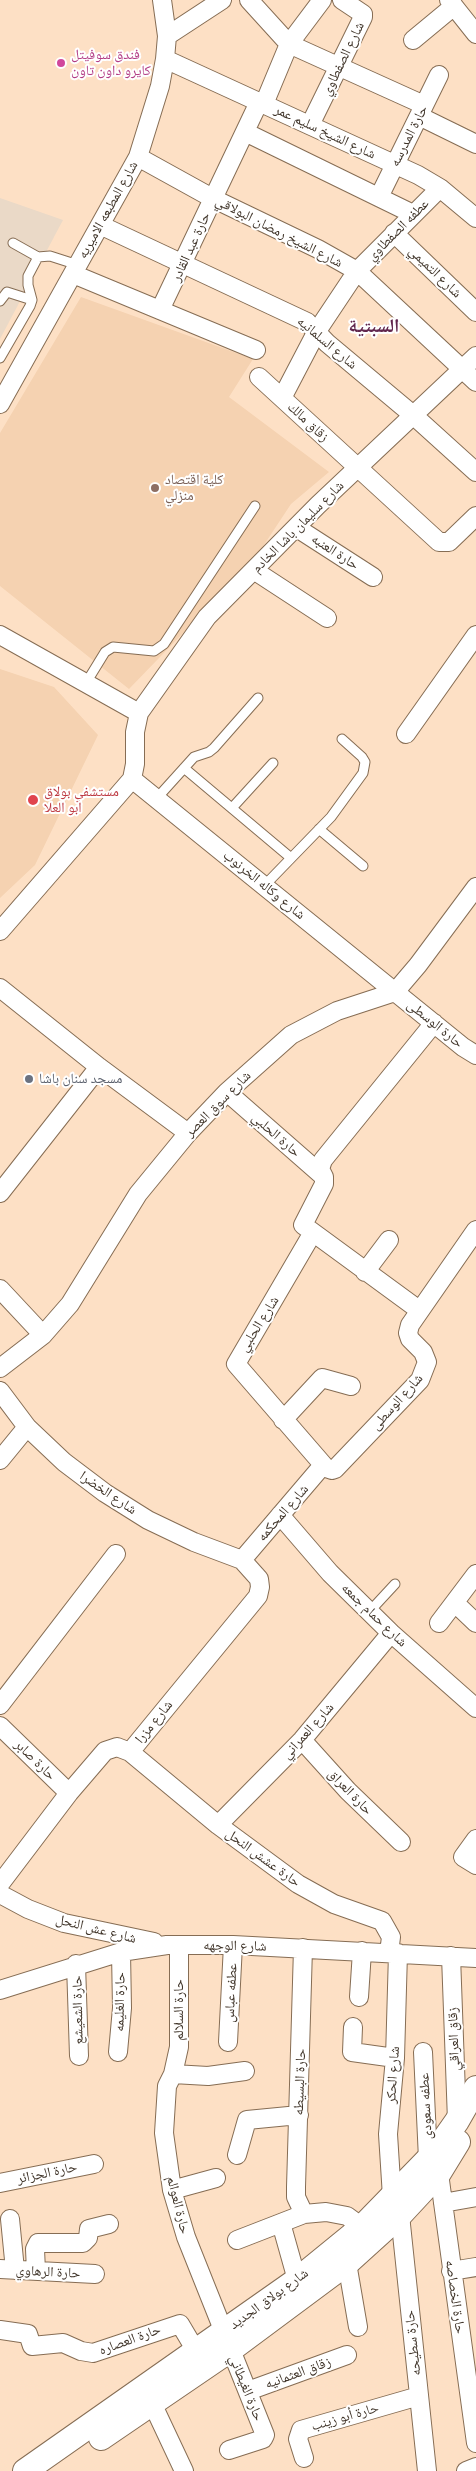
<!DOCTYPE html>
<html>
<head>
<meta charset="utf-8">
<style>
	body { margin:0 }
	canvas { display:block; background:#fde0c5 }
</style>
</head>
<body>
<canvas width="476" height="2471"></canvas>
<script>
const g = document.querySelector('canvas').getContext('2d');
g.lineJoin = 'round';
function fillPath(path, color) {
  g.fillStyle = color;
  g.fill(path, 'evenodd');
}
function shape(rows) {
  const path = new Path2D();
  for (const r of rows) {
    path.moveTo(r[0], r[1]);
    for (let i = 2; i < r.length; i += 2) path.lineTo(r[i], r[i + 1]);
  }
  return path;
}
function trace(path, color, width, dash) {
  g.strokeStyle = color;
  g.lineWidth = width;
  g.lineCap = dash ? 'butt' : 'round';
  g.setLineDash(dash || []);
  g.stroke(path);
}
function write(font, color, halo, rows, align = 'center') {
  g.font = font + ' "IBM Plex Serif","Noto Naskh Arabic",serif';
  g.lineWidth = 4;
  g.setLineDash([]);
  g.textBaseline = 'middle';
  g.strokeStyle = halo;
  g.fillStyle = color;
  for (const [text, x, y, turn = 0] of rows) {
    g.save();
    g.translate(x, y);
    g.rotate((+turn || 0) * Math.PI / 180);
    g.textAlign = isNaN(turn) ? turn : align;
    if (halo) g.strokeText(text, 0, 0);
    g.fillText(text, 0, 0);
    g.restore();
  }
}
fillPath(shape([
	[0,198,63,220,0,339]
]), '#ead9c7');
fillPath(shape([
	[81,297,253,359,229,397,329,472,291,504,250,566,217,598,129,689,0,586,0,433],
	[0,669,54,687,98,735,35,865,0,898]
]), '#f5d2b1');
const lane = shape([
	[13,243,38,257],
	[0,301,7,292,32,300],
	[0,358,30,306,32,300,28,285,28,276,38,257,50,256,78,265],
	[86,683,105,652,113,647,154,651,164,644,255,506],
	[184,768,291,858],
	[157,798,194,757,209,752,214,748,258,698],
	[232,808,273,763],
	[319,829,363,866],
	[265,885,331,817,363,773,365,762,362,757,342,739],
	[370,1611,395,1584]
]);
const street = shape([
	[249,0,289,44,424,105],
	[449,0,476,34],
	[167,36,222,0],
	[413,40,454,6],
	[165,59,418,175,440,188,476,218],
	[264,104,289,44,322,0],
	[419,116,476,144],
	[310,125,363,17,363,14,342,0],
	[245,132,413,214],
	[138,157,214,199,318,249,357,271,476,382],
	[379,197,439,75],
	[100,225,307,322,327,343,413,415,476,472],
	[394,233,476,312],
	[73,274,256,350],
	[160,310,259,102],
	[259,377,439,542,449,542,476,516],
	[282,398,317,331,357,271,440,188],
	[0,404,138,157,160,86,165,59,167,36,162,0],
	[297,528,373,577],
	[255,571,327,618],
	[0,635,139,713],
	[406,734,476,635],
	[132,779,463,1047,476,1055],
	[0,931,132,779,135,764,135,732,139,713,207,617,318,505,476,356],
	[0,988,99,1067,188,1133],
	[227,1092,324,1177],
	[0,1193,99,1067],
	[312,1234,236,1364,326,1468,332,1470,335,1469,420,1380,427,1362,423,1352,410,1339,408,1333,410,1325,476,1230],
	[365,1272,389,1240],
	[0,1289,43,1335],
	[419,1310,303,1225,324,1184,324,1177,320,1169,323,1160,434,1023],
	[0,1368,43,1335,70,1304,138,1194,188,1133,227,1092,291,1035,337,1011,395,992,418,965,476,887],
	[0,1391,27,1427,64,1462,105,1493,148,1520,194,1542,242,1560,259,1579,260,1587,258,1596,130,1752],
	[283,1420,322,1378,351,1386],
	[0,1460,27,1427],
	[280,1515,330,1573,391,1633,476,1708],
	[242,1560,323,1465],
	[455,1603,476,1623],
	[439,1623,476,1574],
	[0,1705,116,1554],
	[0,1726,69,1793],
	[302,1740,348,1791,401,1842],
	[218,1825,302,1740,391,1633],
	[476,1839,463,1857,476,1865],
	[0,1884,69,1793,105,1751,117,1747,130,1752,218,1825,298,1884,334,1904,382,1921,391,1937,389,1953],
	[0,1894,28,1909,64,1923,154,1942],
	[179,1945,179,2047,173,2074,167,2086,164,2133,172,2190,186,2237,265,2435,263,2439,229,2450],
	[303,1948,296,2187,296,2197,304,2214],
	[451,1956,457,2121],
	[76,1964,79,2056],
	[0,1990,121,1952,167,1945,233,1945,476,1958],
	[359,1997,362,1951],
	[353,2027,352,2052,395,2058],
	[228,2042,233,1945],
	[118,2052,122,2008,121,1952],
	[423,2052,428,2159],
	[173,2074,208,2076,245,2071],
	[237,2155,247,2120,299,2115],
	[438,2166,476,2443],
	[0,2183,94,2164],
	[172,2190,216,2178],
	[392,2197,388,2134,395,2058,398,1953],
	[443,2203,476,2197],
	[400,2215,427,2471],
	[10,2219,15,2270],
	[281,2223,297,2280],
	[237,2240,304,2214,326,2212,347,2216,362,2227],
	[347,2263,358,2327],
	[0,2269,95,2274],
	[36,2271,35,2249,38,2243,83,2243,88,2238,89,2229,109,2224],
	[451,2271,476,2267],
	[0,2330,28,2334,32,2346,63,2343,81,2351,93,2353,180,2324,196,2351],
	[248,2391,347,2355],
	[152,2403,184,2471],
	[304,2458,298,2439,301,2430,419,2396],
	[466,2471,476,2467]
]);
const secondary = shape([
	[101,2438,230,2350,347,2263,400,2215,439,2173,458,2142],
	[25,2471,297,2280,362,2227,436,2151,457,2121,476,2088]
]);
trace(lane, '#866d54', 11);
trace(street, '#866d54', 20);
trace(secondary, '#866d54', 26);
trace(lane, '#fff', 9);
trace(street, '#fff', 18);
trace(secondary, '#fff', 24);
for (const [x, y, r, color] of [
	[61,63,5,"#d1479c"],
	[155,488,5,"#8d6e63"],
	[33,800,6,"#e0444e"],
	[29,1079,5,"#6b7280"]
]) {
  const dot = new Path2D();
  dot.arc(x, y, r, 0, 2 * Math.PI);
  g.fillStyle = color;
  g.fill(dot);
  trace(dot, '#fff', 2);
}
write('14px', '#b23c85', '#fff', [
	["فندق سوفيتل",71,55],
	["كايرو داون تاون",71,71]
], 'left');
write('14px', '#40352a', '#fff', [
	["شارع الصفطاوي",343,59,-64],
	["شارع الشيخ سليم عمر",325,132,25],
	["حارة المدرسه",409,136,-63],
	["شارع المطبعه الاميريه",108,210,-61],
	["عطفه الصفطاوي",398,230,-45],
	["شارع الشيخ رمضان البولاقي",279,232,27],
	["حارة عبد القادر",191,247,-65],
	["شارع التميمي",435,272,44],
	["شارع السلمانيه",327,343,40],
	["زقاق مالك",308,422,43],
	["شارع سليمان باشا الخادم",298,527,-45],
	["حارة العنبه",335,552,33],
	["شارع وكاله الخرنوب",264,885,39],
	["حارة الوسطى",435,1024,39],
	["شارع سوق العصر",218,1104,-45],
	["حارة الحلبي",276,1135,41],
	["شارع الحلبي",259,1324,-58],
	["شارع الوسطى",397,1402,-48],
	["شارع الخضرا",108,1493,34],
	["شارع المحكمه",283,1513,-49],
	["شارع حمام جمعه",374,1615,44],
	["شارع مزرا",154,1722,-51],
	["شارع العمراني",308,1731,-48],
	["حارة صابر",35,1760,44],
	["حارة العراق",350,1792,46],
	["حارة عشش النحل",263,1858,36],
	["شارع عش النحل",96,1929,14],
	["شارع الوجهه",235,1946,1],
	["عطفه عباس",231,1993,-87],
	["حارة الغليمه",120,2002,-89],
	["حارة الشعيشع",78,2010,-91],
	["حارة السلالم",179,2010,-90],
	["زقاق العراقي",454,2039,-92],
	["شارع الحكر",393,2075,-86],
	["حارة البسيطه",300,2082,-88],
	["عطفه سعودى",426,2106,-93],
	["حارة الجزائر",47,2173,-12],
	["حارة العوالم",178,2205,76],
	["حارة الرهاوي",48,2272,3],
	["حارة الخصاصه",455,2297,82],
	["شارع بولاق الجديد",269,2299,-36],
	["حارة العصاره",130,2340,-20],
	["حارة سطيحه",413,2343,-96],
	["زقاق العثمانيه",298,2373,-20],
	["حارة الغيطاني",246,2388,68],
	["حارة أبو زينب",345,2417,-16]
]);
write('14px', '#785e54', '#fff', [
	["كلية اقتصاد",165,480],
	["منزلي",165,496]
], 'left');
write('14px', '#be3a42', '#fff', [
	["مستشفي بولاق",44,792],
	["ابو العلا",44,808]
], 'left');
write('14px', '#5b616d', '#fff', [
	["مسجد سنان باشا",39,1079]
], 'left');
write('bold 19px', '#61264d', '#fff', [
	["السبتية",374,327]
]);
</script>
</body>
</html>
